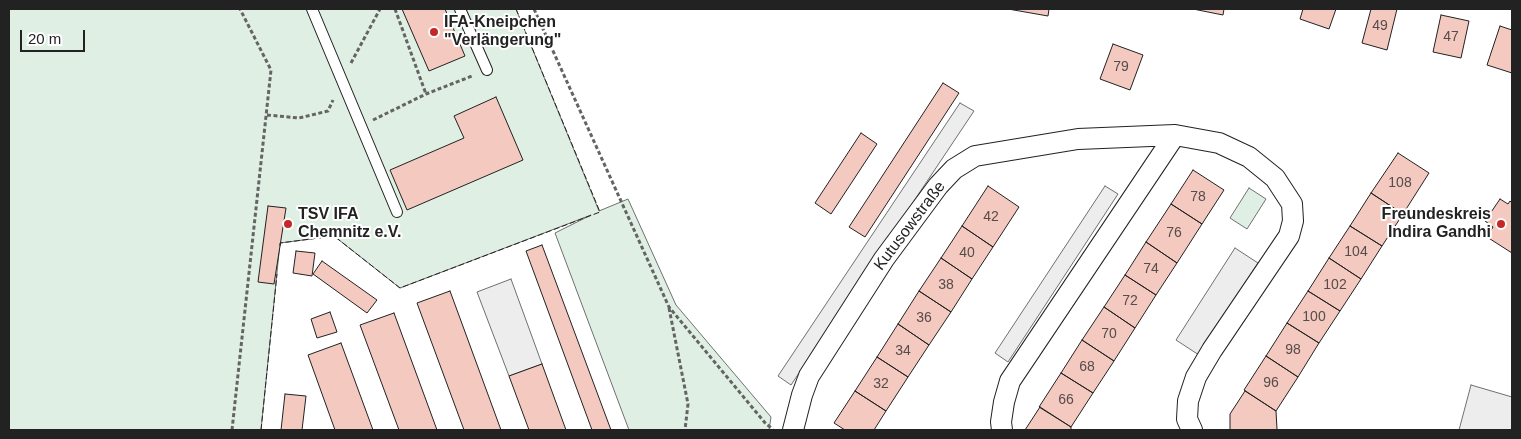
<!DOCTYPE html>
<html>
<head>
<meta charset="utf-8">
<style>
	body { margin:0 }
	#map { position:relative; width:1521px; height:439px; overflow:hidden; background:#fff; font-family:Helvetica,sans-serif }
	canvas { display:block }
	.frame { position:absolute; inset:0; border:10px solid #222; pointer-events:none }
	.scale { position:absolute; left:20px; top:30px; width:65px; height:22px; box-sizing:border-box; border:2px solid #222; border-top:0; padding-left:6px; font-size:15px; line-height:18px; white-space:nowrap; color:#222; -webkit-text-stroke:4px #fff; paint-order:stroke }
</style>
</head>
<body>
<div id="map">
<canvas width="1521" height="439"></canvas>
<div class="frame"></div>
<div class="scale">20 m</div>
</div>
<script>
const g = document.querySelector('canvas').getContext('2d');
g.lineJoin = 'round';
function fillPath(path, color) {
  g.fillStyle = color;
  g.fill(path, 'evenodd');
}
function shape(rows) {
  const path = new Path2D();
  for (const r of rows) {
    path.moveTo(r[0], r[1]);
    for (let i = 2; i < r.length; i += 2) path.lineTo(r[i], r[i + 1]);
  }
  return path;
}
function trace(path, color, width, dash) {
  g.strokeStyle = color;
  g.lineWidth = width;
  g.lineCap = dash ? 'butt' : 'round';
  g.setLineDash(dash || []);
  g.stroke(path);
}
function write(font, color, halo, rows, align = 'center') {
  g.font = font + ' Helvetica,sans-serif';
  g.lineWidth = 4;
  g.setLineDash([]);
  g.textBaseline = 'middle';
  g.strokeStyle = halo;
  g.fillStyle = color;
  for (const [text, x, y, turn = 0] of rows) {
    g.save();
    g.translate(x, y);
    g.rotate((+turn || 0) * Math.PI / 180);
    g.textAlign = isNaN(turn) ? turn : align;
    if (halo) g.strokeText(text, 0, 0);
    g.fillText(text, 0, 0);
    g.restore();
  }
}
const green = shape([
	[9,9,516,9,599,211,628,199,676,305,771,417,769,430,629,430,555,233,591,215,400,288,334,236,280,243,261,430,9,430,9,9],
	[1249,188,1266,199,1247,229,1230,218,1249,188]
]);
fillPath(green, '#e0efe3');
trace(green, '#6f6f6f', 1);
const parking = shape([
	[960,103,974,111,791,385,778,376,960,103],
	[1105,186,1118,194,1008,362,995,353,1105,186],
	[1235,248,1258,263,1199,355,1176,340,1235,248],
	[511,279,542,364,509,376,477,292,511,279],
	[1471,385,1512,397,1512,430,1459,430,1471,385]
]);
fillPath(parking, '#ededed');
trace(parking, '#6f6f6f', 1);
const building = shape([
	[402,9,445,9,465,56,429,71,402,9],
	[1008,9,1049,9,1048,16,1008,9],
	[1193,9,1224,9,1223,15,1193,9],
	[1303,9,1336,9,1329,29,1300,19,1303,9],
	[1371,9,1397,9,1387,50,1362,43,1371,9],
	[1441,15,1469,21,1461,58,1433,52,1441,15],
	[1500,26,1512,30,1512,73,1487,65,1500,26],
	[1113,44,1143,55,1130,90,1100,79,1113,44],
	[943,83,959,93,865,237,849,227,943,83],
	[496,97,523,160,407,210,390,170,464,138,454,116,496,97],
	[861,133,877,144,831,214,815,203,861,133],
	[1398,153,1429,173,1403,214,1371,193,1398,153],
	[1193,170,1224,190,1202,224,1171,204,1193,170],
	[988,186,1019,207,993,247,962,226,988,186],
	[1371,193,1403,214,1382,246,1350,226,1371,193],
	[1500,199,1508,204,1510,201,1512,203,1512,253,1487,237,1493,227,1485,221,1500,199],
	[1171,204,1202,224,1177,263,1146,242,1171,204],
	[268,206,286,208,274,284,258,282,268,206],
	[962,226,993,247,972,279,941,258,962,226],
	[1350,226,1382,246,1361,279,1329,258,1350,226],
	[1146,242,1177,263,1156,295,1125,275,1146,242],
	[542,245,611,430,592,430,526,251,542,245],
	[296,251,315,253,312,276,293,273,296,251],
	[941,258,972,279,951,312,919,291,941,258],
	[1329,258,1361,279,1340,311,1308,291,1329,258],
	[322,261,377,300,367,313,313,274,322,261],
	[1125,275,1156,295,1135,328,1104,307,1125,275],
	[450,291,501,430,464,430,417,303,450,291],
	[919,291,951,312,929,345,898,324,919,291],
	[1308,291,1340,311,1319,343,1287,323,1308,291],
	[1104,307,1135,328,1114,361,1082,340,1104,307],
	[330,312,337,332,317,338,311,319,330,312],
	[394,313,437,430,399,430,360,325,394,313],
	[1287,323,1319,343,1298,377,1266,356,1287,323],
	[898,324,929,345,908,377,877,357,898,324],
	[1082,340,1114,361,1093,393,1061,373,1082,340],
	[341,343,373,430,335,430,308,355,341,343],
	[1266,356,1298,377,1276,411,1244,390,1266,356],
	[877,357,908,377,886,411,855,391,877,357],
	[542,364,566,430,529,430,509,376,542,364],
	[1061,373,1093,393,1071,427,1039,407,1061,373],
	[855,391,886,411,874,430,845,430,834,423,855,391],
	[1245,391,1276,411,1277,429,1276,430,1230,430,1230,414,1245,391],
	[285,394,306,396,302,430,281,430,285,394],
	[1040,407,1071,427,1071,430,1025,430,1040,407]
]);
fillPath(building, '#f3c9c0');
trace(building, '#222', 1);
const service = shape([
	[312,9,397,212],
	[460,9,487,70]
]);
const minor = shape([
	[793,430,802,395,809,376,884,259,938,186,954,169,975,156,1078,139,1175,135,1219,143,1249,157,1275,178,1292,204,1293,221,1289,236,1212,350,1196,377,1188,401,1187,419,1192,430],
	[1002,430,1001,422,1004,402,1010,381,1175,135]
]);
trace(service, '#222', 12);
trace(minor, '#222', 22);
trace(shape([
	[395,9,426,94],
	[534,9,669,307,766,424,773,429],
	[351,63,380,9],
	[267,115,299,118,328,111,333,100],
	[373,120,426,94,472,76],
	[669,308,688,404,685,430],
	[232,430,271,70,240,9]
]), '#646464', 3, [4, 2.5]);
trace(service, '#fff', 10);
trace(minor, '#fff', 20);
trace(shape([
	[280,246,280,243,334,236,400,288,600,212,516,9],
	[261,430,277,274]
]), '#222', 1, [6, 2.5]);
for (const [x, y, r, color] of [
	[434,32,5,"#c62828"],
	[288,224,5,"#c62828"],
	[1501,224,5,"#c62828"]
]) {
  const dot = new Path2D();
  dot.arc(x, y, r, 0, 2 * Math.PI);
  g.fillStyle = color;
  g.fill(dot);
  trace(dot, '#fff', 2);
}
write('14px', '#564c4a', null, [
	["49",1380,26],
	["47",1451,37],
	["79",1121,67],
	["108",1400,183],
	["78",1198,197],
	["42",991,217],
	["76",1174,233],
	["104",1356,252],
	["40",967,253],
	["74",1151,269],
	["38",946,285],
	["102",1335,285],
	["72",1130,301],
	["100",1314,317],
	["36",924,318],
	["70",1109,334],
	["98",1293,350],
	["34",903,351],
	["68",1087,367],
	["96",1271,383],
	["32",881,384],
	["66",1066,400]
]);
write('bold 16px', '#222', '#fff', [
	["IFA-Kneipchen",444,23],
	["\"Verlängerung\"",444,41],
	["TSV IFA",298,215],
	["Chemnitz e.V.",298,233],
	["Freundeskreis",1491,215,"right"],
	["Indira Gandhi",1491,233,"right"]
], 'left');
write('16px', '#222', '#fff', [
	["Kutusowstraße",910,226,-53]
]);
</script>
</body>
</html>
